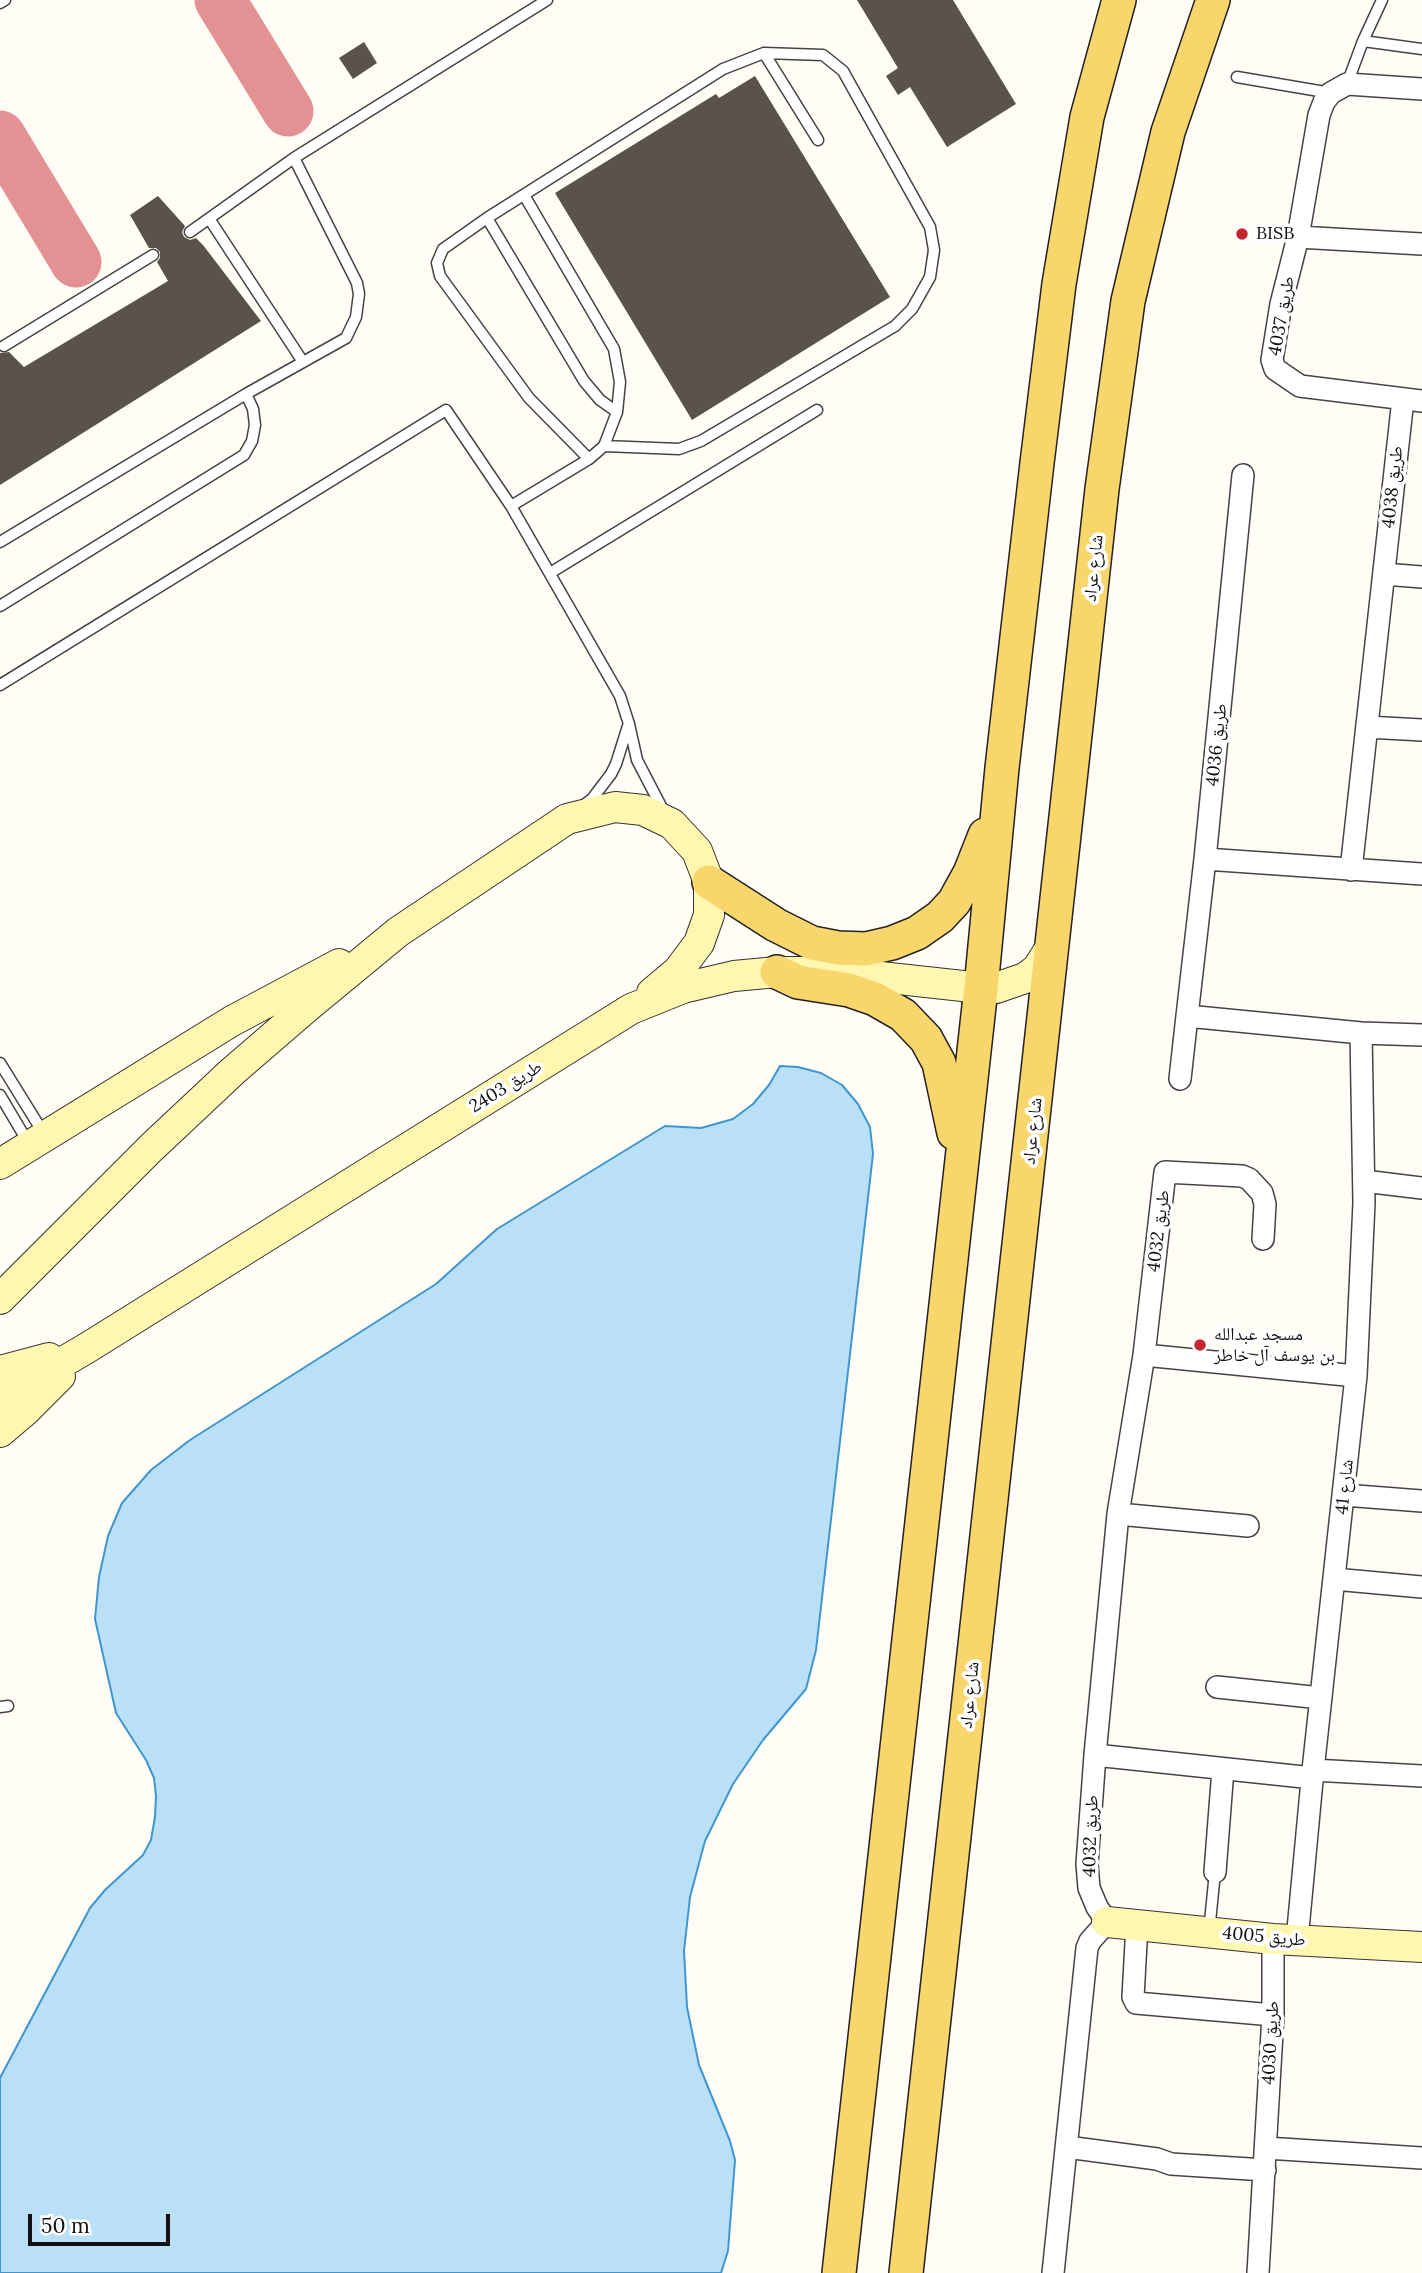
<!DOCTYPE html>
<html>
<head>
<meta charset="utf-8">
<style>
	body { margin:0 }
	#map { position:relative; width:1422px; height:2273px; overflow:hidden; background:#fffdf5; font-family:Lora,serif }
	canvas { display:block }
	.scale { position:absolute; left:28px; top:2214px; width:142px; height:32px; box-sizing:border-box; border:4px solid #111; border-top:0; padding-left:9px; font-size:21px; line-height:24px; white-space:nowrap; color:#111; -webkit-text-stroke:5px #fff; paint-order:stroke }
</style>
</head>
<body>
<div id="map">
<canvas width="1422" height="2273"></canvas>
<div class="scale">50 m</div>
</div>
<script>
const g = document.querySelector('canvas').getContext('2d');
g.lineJoin = 'round';
function fillPath(path, color) {
  g.fillStyle = color;
  g.fill(path, 'evenodd');
}
function shape(rows) {
  const path = new Path2D();
  for (const r of rows) {
    path.moveTo(r[0], r[1]);
    for (let i = 2; i < r.length; i += 2) path.lineTo(r[i], r[i + 1]);
  }
  return path;
}
function trace(path, color, width, dash) {
  g.strokeStyle = color;
  g.lineWidth = width;
  g.lineCap = dash ? 'butt' : 'round';
  g.setLineDash(dash || []);
  g.stroke(path);
}
function write(font, color, halo, rows, align = 'center') {
  g.font = font + ' Lora,"Noto Naskh Arabic",serif';
  g.lineWidth = 7;
  g.setLineDash([]);
  g.textBaseline = 'middle';
  g.strokeStyle = halo;
  g.fillStyle = color;
  for (const [text, x, y, turn = 0] of rows) {
    g.save();
    g.translate(x, y);
    g.rotate((+turn || 0) * Math.PI / 180);
    g.textAlign = isNaN(turn) ? turn : align;
    if (halo) g.strokeText(text, 0, 0);
    g.fillText(text, 0, 0);
    g.restore();
  }
}
const water = shape([
	[780,1066,798,1067,821,1073,842,1085,858,1104,870,1127,873,1154,816,1650,806,1689,763,1740,733,1784,705,1841,690,1897,684,1951,687,2007,699,2065,730,2141,735,2160,728,2251,721,2273,0,2273,0,2078,90,1908,105,1890,143,1855,151,1840,155,1817,156,1796,154,1778,146,1760,116,1713,95,1619,99,1577,108,1536,122,1503,151,1470,190,1440,436,1284,497,1229,665,1126,701,1128,733,1119,753,1104,769,1085,780,1066]
]);
fillPath(water, '#b9e0f7');
trace(water, '#3f96cf', 2);
trace(shape([
	[220,0,288,111],
	[0,136,76,262]
]), '#e29292', 51);
fillPath(shape([
	[857,0,953,0,1016,104,947,147,910,87,898,95,886,76,898,68],
	[364,42,377,63,353,79,339,58],
	[755,76,890,297,692,420,555,193,716,94,719,98],
	[158,196,185,226,182,232,184,237,190,240,196,238,203,245,261,321,0,485,0,353,9,352,24,367,168,281,157,262,160,258,160,252,156,248,149,248,130,215]
]), '#5a524d');
const lane = shape([
	[0,3,5,0],
	[1363,41,1422,49],
	[764,53,818,140],
	[1237,77,1331,93],
	[1347,84,1363,41,1382,0],
	[524,195,614,349,620,382,617,412,604,446],
	[487,218,584,381,600,400,617,412],
	[210,220,303,362],
	[190,232,294,158,547,0],
	[4,346,153,255],
	[511,506,589,459,604,446,679,449,701,441,895,326,912,309,930,277,934,250,930,227,843,71,823,55,764,53,723,69,487,218,443,249,437,263,440,276,529,398,589,459],
	[0,542,246,394,346,338,356,317,359,294,357,283,294,158],
	[550,573,817,410],
	[0,606,244,455,252,441,255,425,253,409,246,394],
	[0,685,446,410,511,506,620,696,629,724,637,760,663,810],
	[584,805,592,799,611,774,616,764,628,726],
	[0,1063,44,1134],
	[0,1095,29,1144],
	[0,1707,8,1706],
	[1209,1932,1215,1872]
]);
const street = shape([
	[1422,89,1347,84,1331,93,1324,102,1319,115,1298,237,1281,304,1272,360,1275,369,1300,386,1422,401],
	[1298,237,1422,244],
	[1243,475,1205,859,1187,1016,1361,1033,1422,1035],
	[1384,574,1422,577],
	[1367,727,1422,730],
	[1205,859,1422,874],
	[1351,870,1403,399],
	[1180,1079,1187,1016],
	[1364,1181,1422,1188],
	[1144,1355,1356,1376],
	[1344,1495,1422,1501],
	[1118,1514,1248,1526],
	[1334,1579,1422,1587],
	[1217,1687,1321,1698],
	[1095,1755,1313,1778],
	[1313,1770,1422,1776],
	[1215,1872,1223,1769],
	[1137,1925,1133,1997,1136,2003,1273,2015],
	[1297,1940,1313,1770,1356,1376,1364,1203,1361,1033],
	[1067,2147,1157,2159,1171,2164,1265,2170],
	[1266,2148,1422,2158],
	[1053,2273,1087,1948,1090,1941,1107,1922,1097,1907,1089,1888,1087,1864,1095,1755,1118,1514,1144,1355,1165,1172,1242,1176,1249,1179,1262,1193,1265,1204,1263,1239],
	[1258,2273,1273,2015,1273,1939]
]);
const secondary = shape([
	[0,1164,232,1021,339,964],
	[0,1299,152,1147,233,1071,306,1008,398,932,567,819,615,807,643,810,672,824,697,851,709,882,709,915,699,943,678,971,652,993],
	[0,1371,49,1358],
	[0,1399,87,1348,631,1009,683,988,734,976,777,972,835,972,981,988,996,988,1025,978,1037,969,1053,944],
	[0,1432,26,1410,60,1376],
	[1107,1922,1273,1939,1422,1947]
]);
const primary = shape([
	[709,882,776,925,812,943,838,948,866,949,892,943,917,933,940,917,954,902,970,873,985,835],
	[777,972,798,982,849,990,875,999,903,1015,926,1039,939,1063,954,1133],
	[839,2273,981,988,1002,768,1037,463,1059,284,1087,117,1119,0],
	[906,2273,1102,489,1128,301,1168,132,1213,0]
]);
trace(lane, '#444', 13);
trace(street, '#444', 24);
trace(secondary, '#333', 32);
trace(primary, '#222', 36);
trace(lane, '#fff', 10);
trace(street, '#fff', 21);
trace(secondary, '#fff6b0', 30);
trace(primary, '#f9d66b', 33);
for (const [x, y, r, color] of [
	[1242,234,7,"#c4262e"],
	[1200,1345,7,"#c4262e"]
]) {
  const dot = new Path2D();
  dot.arc(x, y, r, 0, 2 * Math.PI);
  g.fillStyle = color;
  g.fill(dot);
  trace(dot, '#fff', 2.5);
}
write('18px', '#111', '#fff', [
	["BISB",1256,234],
	["مسجد عبدالله",1214,1335],
	["بن يوسف آل خاطر",1214,1356]
], 'left');
write('18px', '#111', '#fff', [
	["طريق 4037",1282,316,-80],
	["طريق 4038",1393,487,-84],
	["شارع عراد",1094,568,-84],
	["طريق 4036",1217,745,-84],
	["طريق 2403",506,1087,-32],
	["شارع عراد",1033,1131,-84],
	["طريق 4032",1159,1231,-83],
	["شارع 41",1345,1487,-84],
	["شارع عراد",970,1695,-84],
	["طريق 4032",1091,1836,-88],
	["طريق 4005",1264,1937,5],
	["طريق 4030",1271,2043,-87]
]);
</script>
</body>
</html>
